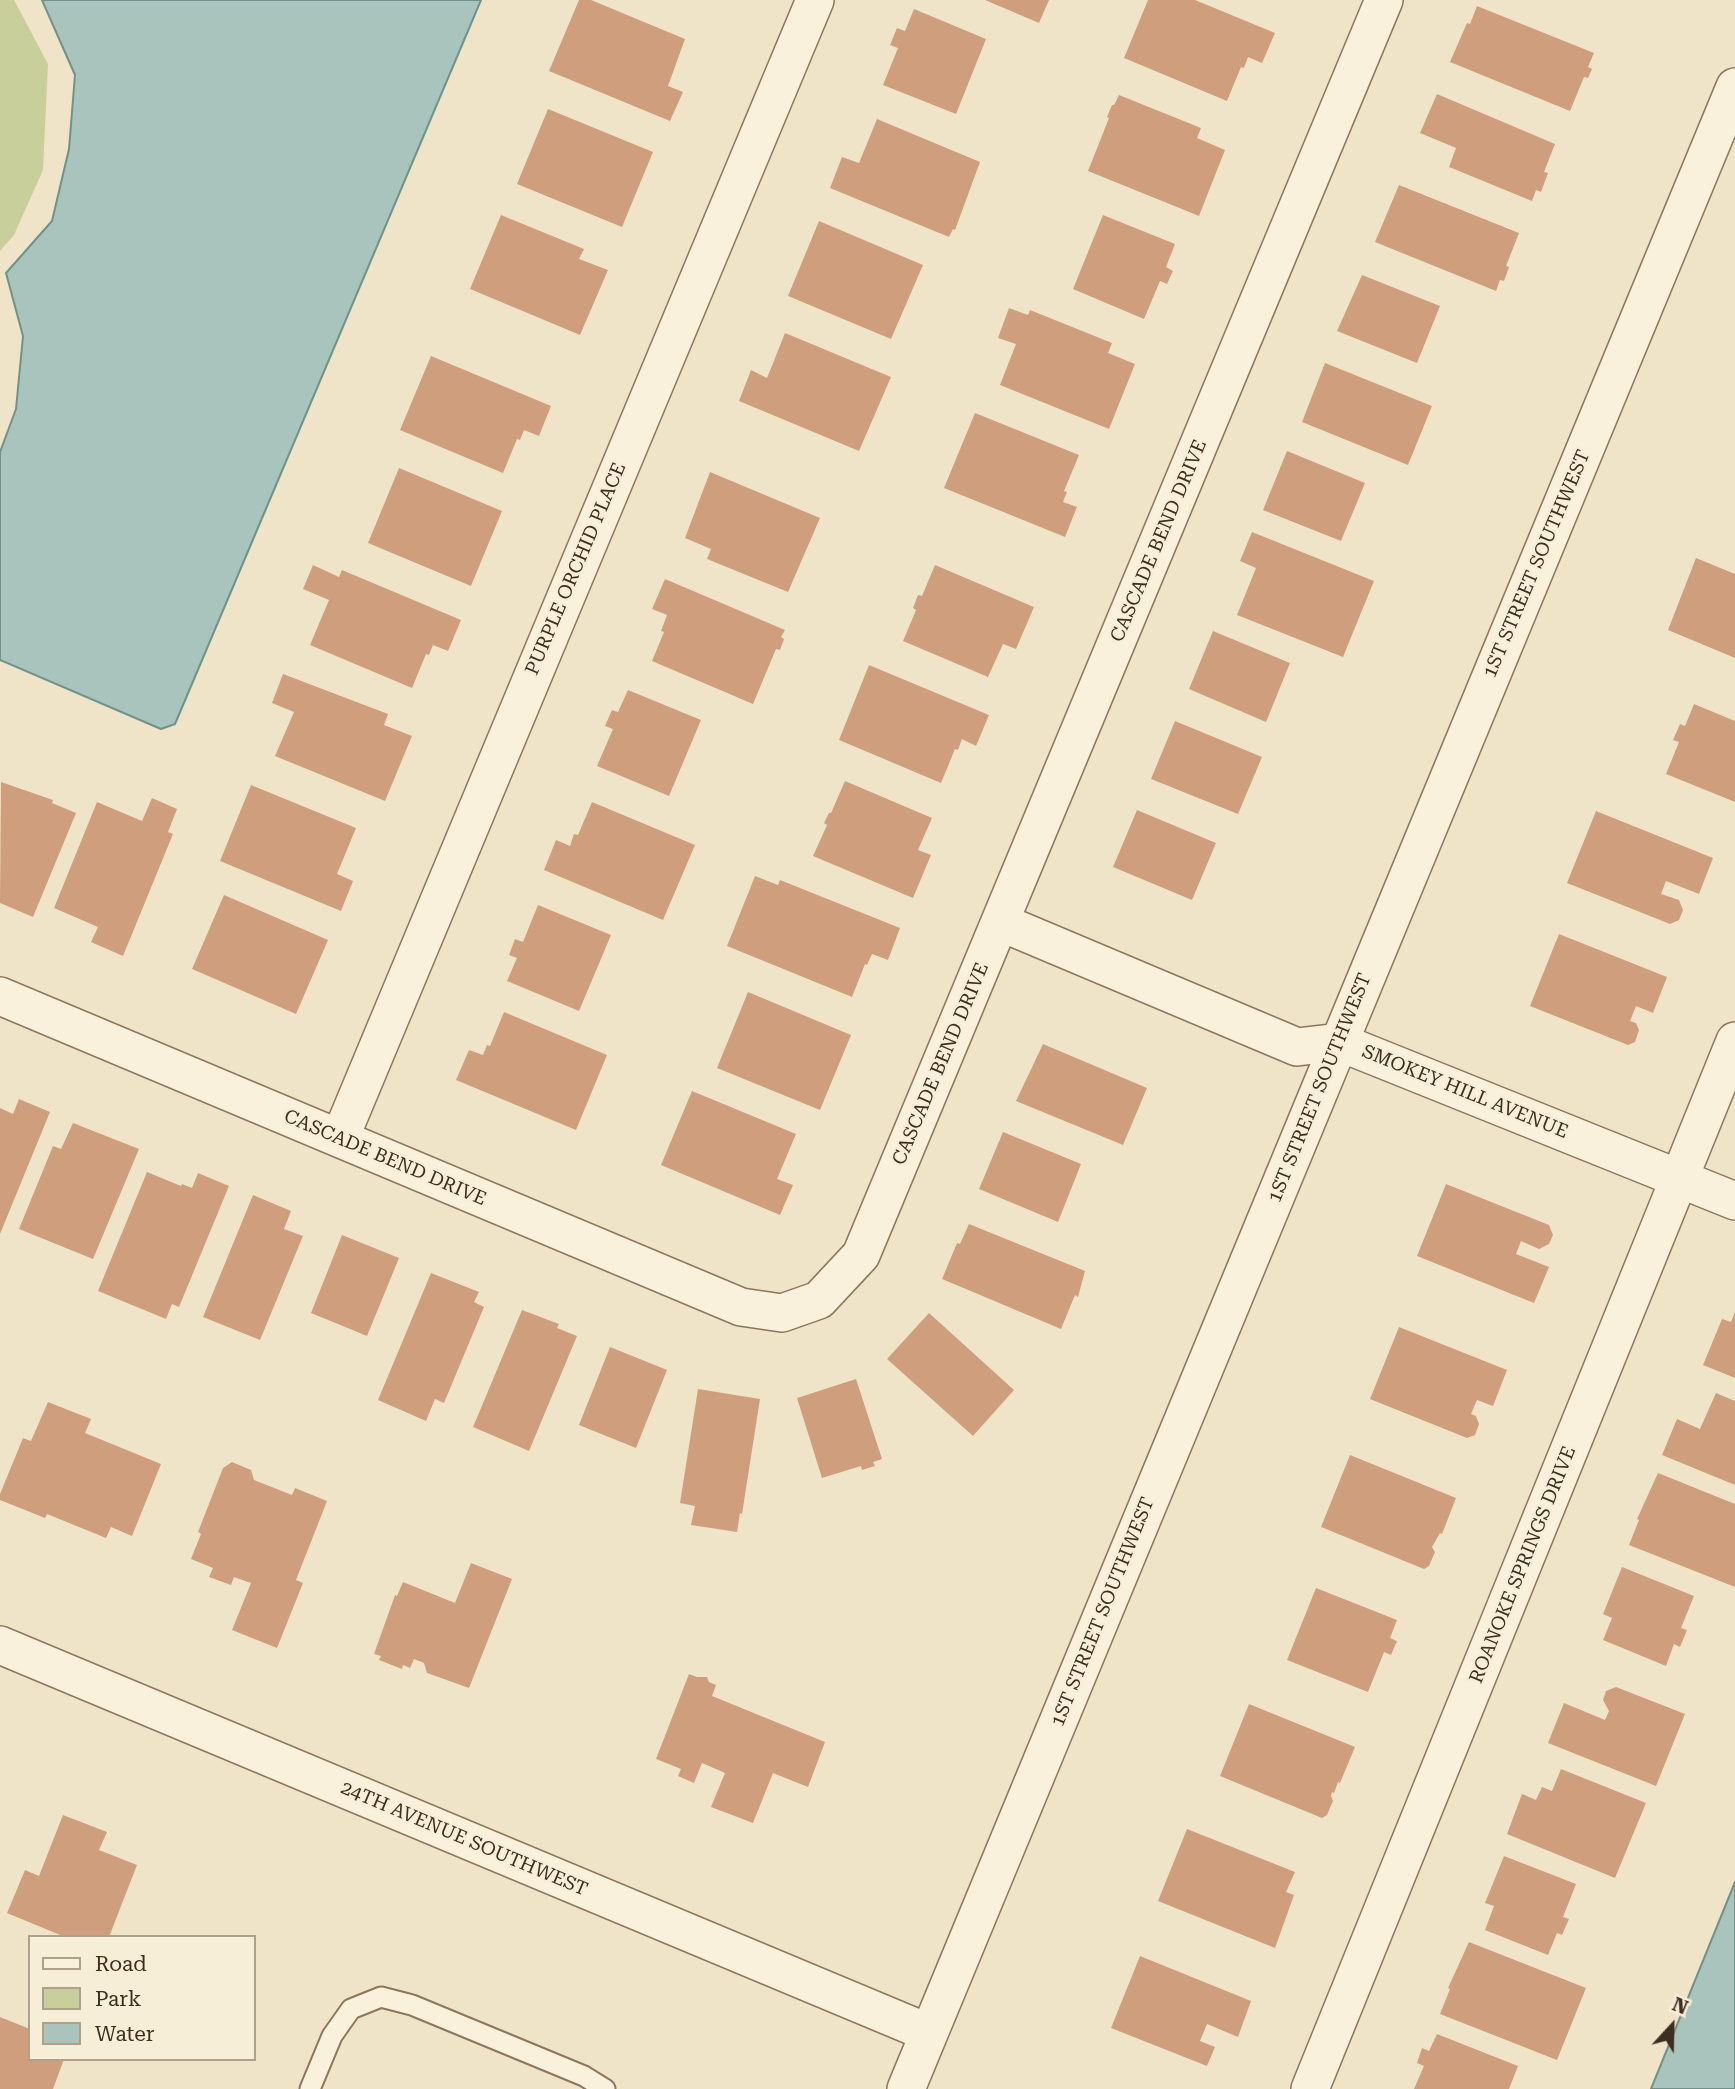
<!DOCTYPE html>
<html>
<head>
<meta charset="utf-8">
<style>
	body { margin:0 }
	#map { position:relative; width:1735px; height:2089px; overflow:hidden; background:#f0e4c8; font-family:"Roboto Serif",serif }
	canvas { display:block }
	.legend { position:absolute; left:28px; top:1935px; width:228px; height:126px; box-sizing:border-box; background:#f7eed8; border:2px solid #ada18e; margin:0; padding:9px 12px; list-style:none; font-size:21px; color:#3d2e20 }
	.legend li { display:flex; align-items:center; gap:14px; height:35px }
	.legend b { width:35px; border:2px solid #ada18e }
	.north { position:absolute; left:1637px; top:1991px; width:70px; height:70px; -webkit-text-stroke:5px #f7eed8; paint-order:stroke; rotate:22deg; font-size:19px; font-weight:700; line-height:28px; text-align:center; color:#3d2e20 }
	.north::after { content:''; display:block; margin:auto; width:24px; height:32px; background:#3d2e20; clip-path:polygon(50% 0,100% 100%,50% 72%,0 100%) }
</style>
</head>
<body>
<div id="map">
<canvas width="1735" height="2089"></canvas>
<ul class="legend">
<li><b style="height:9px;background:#faf1dc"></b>Road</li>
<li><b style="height:19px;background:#c9cf9b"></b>Park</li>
<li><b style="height:19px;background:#a9c4bc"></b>Water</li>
</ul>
<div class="north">N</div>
</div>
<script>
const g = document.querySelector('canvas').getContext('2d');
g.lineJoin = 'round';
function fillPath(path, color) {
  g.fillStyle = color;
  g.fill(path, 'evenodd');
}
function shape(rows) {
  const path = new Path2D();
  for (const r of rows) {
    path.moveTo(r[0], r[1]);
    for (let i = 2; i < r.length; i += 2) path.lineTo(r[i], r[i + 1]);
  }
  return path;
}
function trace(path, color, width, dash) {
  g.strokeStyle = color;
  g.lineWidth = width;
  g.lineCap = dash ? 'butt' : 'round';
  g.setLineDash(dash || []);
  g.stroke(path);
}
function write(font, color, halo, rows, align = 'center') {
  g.font = font + ' "Roboto Serif",serif';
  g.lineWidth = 5;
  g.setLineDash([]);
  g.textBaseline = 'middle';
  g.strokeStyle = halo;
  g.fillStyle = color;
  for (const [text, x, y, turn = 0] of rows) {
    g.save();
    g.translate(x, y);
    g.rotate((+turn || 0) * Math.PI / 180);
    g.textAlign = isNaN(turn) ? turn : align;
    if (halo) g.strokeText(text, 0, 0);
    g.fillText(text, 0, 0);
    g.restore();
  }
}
fillPath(shape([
	[0,0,14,0,48,64,43,170,14,235,0,251]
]), '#c9cf9b');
const water = shape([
	[42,0,481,0,175,724,161,729,0,660,0,452,16,409,23,336,6,273,52,221,69,149,75,75,42,0],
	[1735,1882,1735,2089,1651,2089,1735,1882]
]);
fillPath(water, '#a9c4bc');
trace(water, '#6f938a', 2);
fillPath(shape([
	[579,0,591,0,685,39,668,86,683,92,670,121,549,71],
	[985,0,1049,0,1039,23],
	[1148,0,1195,0,1275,33,1262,63,1248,57,1244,68,1241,67,1227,101,1124,58],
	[1477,6,1594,53,1588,67,1592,69,1588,78,1584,77,1570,111,1450,62,1467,23,1470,24],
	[914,9,986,39,956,114,883,85,898,48,890,45,897,28,905,31],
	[1437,94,1555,144,1544,172,1548,173,1541,192,1536,190,1532,201,1449,167,1456,148,1420,133],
	[1119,95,1201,128,1197,138,1225,150,1199,216,1088,171,1109,118,1107,117,1112,105,1114,105],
	[548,109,653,152,622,227,517,184],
	[877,119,980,162,955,230,953,229,949,237,830,188,842,157,859,163],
	[1399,185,1519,233,1506,266,1509,267,1504,281,1500,280,1496,291,1375,242],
	[501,215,584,249,579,259,608,270,580,335,470,289],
	[1103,215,1175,244,1166,267,1173,271,1167,284,1160,281,1144,319,1073,289],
	[819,221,923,265,891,339,788,296],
	[1362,275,1440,306,1417,363,1337,331],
	[1009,308,1028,315,1030,310,1112,343,1108,353,1135,364,1109,429,1000,385,1016,344,998,338],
	[785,333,891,377,859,451,739,401,751,370,767,378],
	[431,356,551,406,539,436,524,430,520,440,517,439,503,473,400,430],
	[1325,363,1432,406,1408,465,1302,422],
	[975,413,1079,455,1064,491,1067,492,1063,502,1077,507,1065,537,944,488],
	[1287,451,1365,483,1341,541,1263,510],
	[399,468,502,511,471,586,368,543],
	[710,472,820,518,788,592,707,559,711,549,685,538],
	[1252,532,1374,581,1343,657,1237,615,1256,568,1240,561],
	[1696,558,1735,574,1735,658,1668,630],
	[313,565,339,577,342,570,461,620,448,651,433,645,429,655,426,654,412,688,310,645,329,600,303,589],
	[935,565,1034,607,1016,649,1003,644,988,677,903,641,916,610,913,608,918,595,922,596],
	[665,579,785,630,781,637,784,639,780,650,776,649,753,704,652,661,664,632,661,631,667,615,652,609],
	[1213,631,1290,663,1266,722,1189,689],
	[869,665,989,715,976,746,962,739,958,750,955,749,941,783,839,740],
	[283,674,388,714,384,725,412,736,385,801,275,756,294,712,272,703],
	[628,690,701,720,669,796,597,766,613,729,605,726,612,710,618,712],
	[1694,704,1735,721,1735,802,1666,774,1679,742,1673,740,1680,724,1685,726],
	[1175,721,1262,757,1238,814,1151,779],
	[845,781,932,818,918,850,931,855,913,898,813,856,827,825,824,823,829,813,831,813],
	[1,782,53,800,52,803,76,813,33,917,0,903],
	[251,785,356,828,337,874,353,881,341,911,220,861],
	[152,798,177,809,168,832,173,834,123,956,91,942,98,927,54,908,97,802,142,821],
	[592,802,695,845,663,920,544,870,556,840,570,846,574,834,578,835],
	[1137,810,1216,843,1192,900,1113,867],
	[1596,811,1713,858,1699,894,1666,881,1661,894,1679,900,1683,910,1679,920,1670,924,1567,883],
	[755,876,778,885,780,880,900,928,888,960,872,954,867,965,865,964,852,997,727,946],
	[224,895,328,940,296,1014,192,969],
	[538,905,611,935,579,1011,507,981,517,958,509,955,515,939,523,942],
	[1559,934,1667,977,1653,1013,1636,1006,1630,1021,1636,1023,1639,1030,1635,1042,1628,1045,1530,1006],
	[748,992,851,1035,820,1110,717,1068],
	[504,1012,607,1055,576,1130,456,1080,469,1050,483,1055,487,1045,490,1046],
	[1043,1044,1147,1088,1123,1145,1016,1101],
	[692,1091,796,1134,777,1179,793,1185,780,1215,661,1165],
	[19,1099,50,1112,0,1234,0,1108,13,1114],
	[73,1123,139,1149,93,1259,19,1229,53,1146,61,1149],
	[1003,1132,1081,1164,1058,1222,979,1189],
	[147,1172,181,1186,182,1184,192,1188,198,1173,229,1186,179,1307,172,1304,166,1319,98,1291],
	[1446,1184,1549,1225,1553,1235,1549,1244,1539,1249,1521,1241,1516,1254,1549,1267,1534,1303,1417,1256],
	[253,1195,291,1211,284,1229,303,1236,260,1340,203,1317],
	[969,1224,1085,1271,1078,1297,1075,1295,1061,1329,942,1279,957,1243,960,1244],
	[342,1235,399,1258,367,1336,311,1313],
	[431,1273,479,1292,474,1302,484,1307,444,1403,435,1399,426,1421,378,1400],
	[522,1310,559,1324,557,1328,577,1336,529,1451,473,1427],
	[1735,1312,1735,1378,1703,1365,1722,1319,1731,1322],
	[929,1313,1014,1390,973,1436,887,1359],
	[1399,1327,1507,1370,1493,1406,1477,1400,1471,1414,1476,1416,1479,1424,1475,1435,1467,1438,1370,1399],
	[610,1347,667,1370,636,1448,579,1425],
	[856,1379,882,1459,873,1462,875,1466,862,1470,861,1466,822,1478,797,1398],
	[698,1389,760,1399,742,1514,740,1513,737,1532,691,1525,695,1506,680,1503],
	[1716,1393,1735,1401,1735,1485,1662,1455,1677,1419,1700,1429],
	[48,1402,91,1419,85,1433,161,1464,132,1536,111,1527,106,1538,47,1514,45,1518,0,1500,0,1494,23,1438,31,1441],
	[1350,1455,1456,1498,1442,1534,1440,1533,1432,1547,1435,1552,1429,1566,1424,1569,1321,1527],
	[232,1462,251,1470,254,1480,292,1495,295,1488,327,1501,296,1580,303,1583,277,1648,232,1630,251,1583,234,1577,231,1585,209,1577,213,1568,191,1559,201,1534,198,1532,223,1468],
	[1658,1473,1735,1504,1735,1587,1629,1545,1639,1520,1637,1519],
	[471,1563,512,1579,469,1688,427,1673,424,1663,414,1659,410,1668,403,1665,402,1669,379,1660,381,1656,374,1654,395,1595,397,1596,403,1582,455,1603],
	[1622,1567,1694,1596,1681,1628,1687,1630,1680,1647,1674,1644,1666,1666,1603,1640,1612,1618,1603,1614],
	[1316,1588,1397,1620,1390,1638,1397,1641,1391,1655,1384,1652,1368,1692,1287,1660],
	[689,1674,697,1677,707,1677,709,1682,716,1685,712,1696,825,1742,808,1787,773,1773,753,1823,711,1807,725,1773,702,1763,694,1783,678,1776,681,1769,656,1759],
	[1616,1687,1685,1714,1656,1786,1548,1743,1564,1703,1605,1720,1609,1711,1603,1700,1606,1691],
	[1249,1704,1355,1747,1340,1783,1338,1782,1334,1793,1332,1792,1331,1796,1333,1801,1327,1815,1322,1818,1220,1776],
	[1561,1769,1646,1803,1615,1878,1507,1834,1522,1794,1536,1800,1542,1787,1552,1791],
	[63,1815,107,1832,99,1850,137,1865,109,1937,65,1937,7,1913,25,1870,39,1876],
	[1187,1829,1295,1872,1286,1892,1294,1895,1275,1948,1158,1901],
	[1504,1856,1576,1884,1563,1917,1569,1919,1562,1935,1557,1933,1548,1955,1485,1930,1494,1906,1485,1903],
	[1469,1942,1586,1988,1557,2060,1440,2014,1450,1989,1448,1988],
	[1140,1956,1251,2001,1238,2037,1207,2024,1200,2041,1215,2047,1207,2066,1111,2028],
	[0,2017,30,2029,30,2059,64,2059,53,2089,0,2089],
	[1437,2034,1518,2066,1509,2089,1414,2089,1424,2066,1417,2063,1422,2048,1429,2051]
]), '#cf9f7d');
const service = shape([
	[310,2089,332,2036,351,2009,381,1997,412,2005,584,2076,605,2089]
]);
const minor = shape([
	[1000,922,1297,1047,1339,1042,1735,1201],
	[0,996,741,1307,782,1313,819,1300,861,1255,1384,0],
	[340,1138,815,0],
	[0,1645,929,2033],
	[906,2089,1735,87],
	[1310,2089,1735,1041]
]);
trace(service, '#8d765c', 23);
trace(minor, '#8d765c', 40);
trace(service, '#faf1dc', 19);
trace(minor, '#faf1dc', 37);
write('19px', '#3d2e20', '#f7eed8', [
	["CASCADE BEND DRIVE",1159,541,-67],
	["1ST STREET SOUTHWEST",1537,564,-67],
	["PURPLE ORCHID PLACE",576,569,-67],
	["CASCADE BEND DRIVE",941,1064,-67],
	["1ST STREET SOUTHWEST",1320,1088,-68],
	["SMOKEY HILL AVENUE",1465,1092,22],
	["CASCADE BEND DRIVE",385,1158,23],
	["ROANOKE SPRINGS DRIVE",1523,1565,-68],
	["1ST STREET SOUTHWEST",1103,1612,-68],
	["24TH AVENUE SOUTHWEST",464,1839,23]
]);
</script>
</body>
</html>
